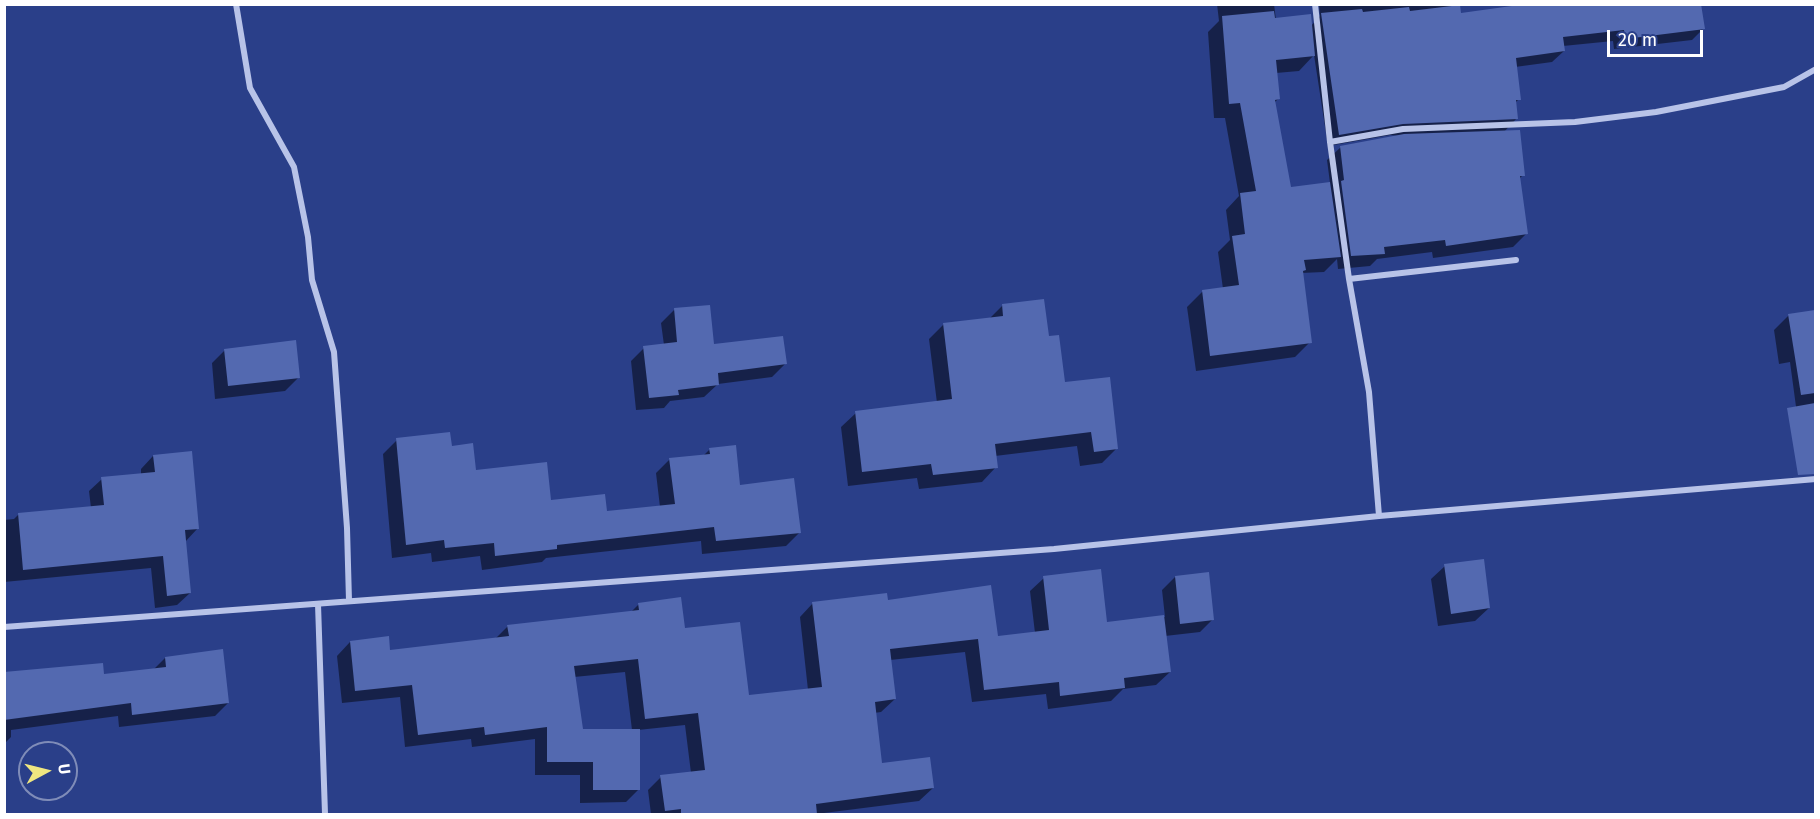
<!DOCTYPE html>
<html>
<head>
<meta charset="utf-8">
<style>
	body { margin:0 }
	#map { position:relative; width:1820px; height:819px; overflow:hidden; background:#2a3f89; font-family:"Fira Sans",sans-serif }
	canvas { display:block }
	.frame { position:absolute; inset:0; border:6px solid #fff; pointer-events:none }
	.north { position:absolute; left:18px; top:741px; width:60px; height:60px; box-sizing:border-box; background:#2a3f89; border:2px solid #7f8cb8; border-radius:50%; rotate:83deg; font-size:16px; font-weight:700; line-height:24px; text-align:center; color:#fff }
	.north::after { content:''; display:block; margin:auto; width:21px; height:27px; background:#efe680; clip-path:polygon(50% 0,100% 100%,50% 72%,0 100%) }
	.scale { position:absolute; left:1607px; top:30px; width:96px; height:27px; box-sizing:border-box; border:3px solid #fff; border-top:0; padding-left:8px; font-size:18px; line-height:21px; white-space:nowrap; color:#fff; -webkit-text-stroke:4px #2a3f89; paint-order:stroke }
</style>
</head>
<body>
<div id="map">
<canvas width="1820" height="819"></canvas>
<div class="frame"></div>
<div class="north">U</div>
<div class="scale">20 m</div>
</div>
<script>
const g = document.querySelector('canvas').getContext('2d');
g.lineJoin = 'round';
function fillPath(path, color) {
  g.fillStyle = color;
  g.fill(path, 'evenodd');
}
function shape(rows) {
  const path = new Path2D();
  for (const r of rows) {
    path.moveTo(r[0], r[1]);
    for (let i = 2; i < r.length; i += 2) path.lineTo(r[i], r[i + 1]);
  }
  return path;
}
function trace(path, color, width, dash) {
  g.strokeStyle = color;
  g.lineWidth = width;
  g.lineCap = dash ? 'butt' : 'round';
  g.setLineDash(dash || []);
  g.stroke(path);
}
fillPath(shape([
	[1217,4,1274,4,1276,20,1311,26,1320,16,1319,4,1458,4,1459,15,1703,29,1692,40,1614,49,1613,41,1563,46,1564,51,1552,62,1515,67,1519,99,1515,103,1517,118,1504,132,1523,175,1519,179,1526,234,1513,247,1433,258,1432,252,1377,259,1370,266,1338,269,1337,259,1324,272,1301,273,1310,342,1295,357,1196,371,1187,307,1202,292,1223,289,1218,252,1230,240,1226,210,1239,196,1225,118,1214,118,1208,32,1219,21],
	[1314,55,1328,146,1390,135,1400,136,1341,147,1327,160,1330,183,1290,188,1274,103,1278,99,1276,73,1299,71],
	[1003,305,1048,338,1063,384,1116,449,1102,463,1080,466,1077,446,995,456,996,467,982,482,919,489,917,478,848,486,841,427,856,413,937,403,929,339,944,324,989,319],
	[674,310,713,345,785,364,772,377,718,384,704,397,670,401,664,408,636,410,631,361,644,348,664,345,661,323],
	[1816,311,1816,427,1799,429,1790,362,1779,364,1774,330,1789,315],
	[225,350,298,378,285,391,215,399,212,363],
	[397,440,450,448,475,472,550,502,606,513,660,507,656,473,670,459,703,456,710,449,739,486,800,532,786,546,702,554,701,541,546,558,542,562,482,570,480,556,432,562,431,553,392,558,383,454],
	[153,456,198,528,185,542,190,593,177,605,155,608,151,568,4,582,4,520,14,519,18,515,91,508,89,491,102,479,141,475,141,469],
	[1445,566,1489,608,1475,621,1438,626,1431,579],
	[1175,577,1213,619,1200,632,1165,636,1170,672,1156,685,1123,689,1111,701,1048,709,1046,694,972,702,965,652,890,660,895,699,881,712,874,713,881,765,933,788,919,801,816,814,651,814,648,790,661,777,691,773,685,725,638,730,639,789,626,802,580,803,580,775,535,775,535,739,472,747,471,739,405,747,400,697,342,703,337,656,350,642,389,651,495,639,508,626,631,612,639,604,683,630,748,697,808,690,800,617,813,603,886,601,996,638,1035,633,1030,591,1044,578,1106,624,1165,617,1162,590],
	[625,672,632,730,581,730,574,677],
	[165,658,228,703,215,716,119,727,118,716,11,730,11,737,4,744,4,673,103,675,153,670]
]), '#0007');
fillPath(shape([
	[1526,4,1701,4,1705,29,1625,39,1624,30,1563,37,1565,51,1516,58,1521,100,1516,100,1518,119,1403,124,1339,135,1321,13,1362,9,1363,12,1409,7,1410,11,1460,5,1461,13],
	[1274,11,1275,18,1311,14,1315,56,1276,60,1280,99,1275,100,1291,187,1330,182,1341,257,1304,260,1306,270,1303,271,1312,343,1210,356,1202,290,1239,285,1232,236,1245,234,1240,193,1256,191,1240,103,1229,104,1222,16],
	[1520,130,1525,176,1520,176,1528,234,1446,246,1445,240,1384,247,1385,254,1351,256,1341,181,1344,180,1340,146,1404,134],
	[1044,299,1049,336,1059,335,1065,382,1110,377,1118,449,1094,452,1091,432,995,444,998,468,933,475,931,464,862,472,855,411,952,399,943,323,1003,316,1002,304],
	[710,305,714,344,783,336,787,364,718,373,719,385,678,390,679,395,649,398,643,346,677,342,674,308],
	[1815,310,1815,393,1801,395,1788,314],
	[296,340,300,378,228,386,224,349],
	[1815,403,1815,474,1798,475,1787,408],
	[450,432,452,446,473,443,476,470,547,462,551,500,605,494,607,511,675,504,669,458,710,454,709,448,736,445,740,485,794,478,801,533,716,541,714,527,557,545,557,549,495,556,494,543,445,548,444,540,406,545,396,438],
	[192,451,199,529,185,530,191,593,167,596,163,556,23,570,18,513,104,505,101,477,155,472,153,455],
	[1484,559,1490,608,1451,614,1444,564],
	[1101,569,1107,622,1164,615,1171,672,1124,678,1125,688,1060,696,1059,682,984,690,978,639,890,649,896,699,875,702,882,763,930,757,934,788,816,804,817,814,681,814,681,809,665,811,660,775,705,770,698,713,645,719,638,659,574,666,583,729,640,729,640,790,593,790,593,762,547,762,547,727,485,735,484,727,418,735,412,685,355,691,350,641,389,636,390,650,509,636,507,625,639,610,638,603,681,597,685,628,740,622,749,695,822,687,812,602,887,593,888,600,991,585,998,636,1049,630,1043,576],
	[1209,572,1214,620,1180,624,1175,576],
	[223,649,229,703,132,715,131,703,4,720,4,672,103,663,104,674,166,667,165,657]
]), '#5369b0');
trace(shape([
	[236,4,250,88,294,167,308,237,312,280,334,352,347,528,349,601],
	[1315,4,1330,142,1349,279,1369,392,1379,516],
	[1330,142,1403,129,1575,122,1656,112,1784,87,1816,69],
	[1349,279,1516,260],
	[318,604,325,814],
	[4,627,1054,549,1379,516,1816,479]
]), '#b8c3e8', 6);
</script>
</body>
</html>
